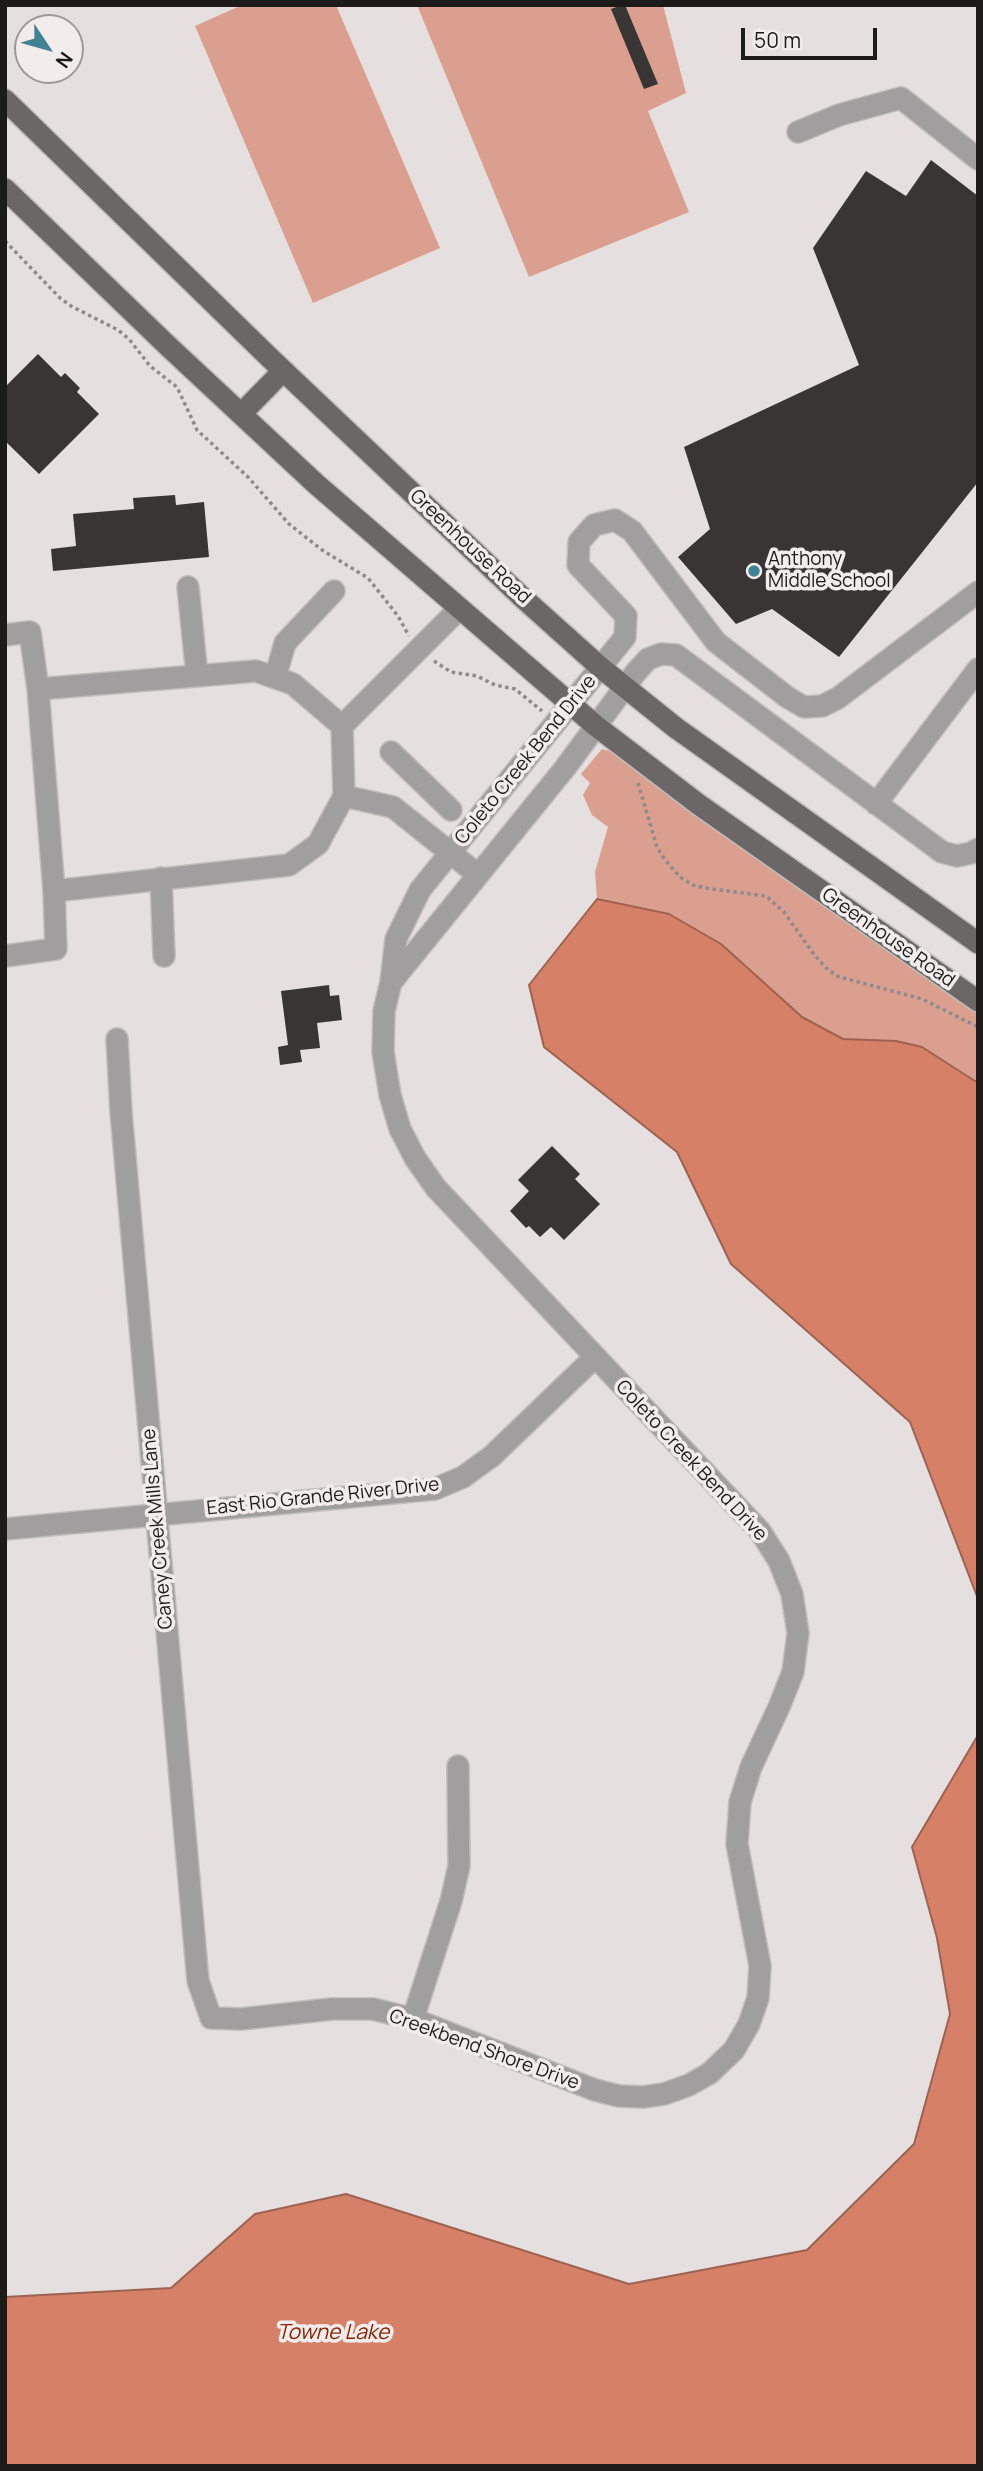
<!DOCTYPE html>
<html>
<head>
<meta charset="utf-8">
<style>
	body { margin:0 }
	#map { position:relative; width:983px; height:2471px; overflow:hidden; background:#e5e0df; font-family:Manrope,sans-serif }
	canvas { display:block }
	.frame { position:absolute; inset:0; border:7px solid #1c1b1a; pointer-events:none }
	.north { position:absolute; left:14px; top:14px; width:70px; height:70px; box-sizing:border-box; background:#f2edec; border:2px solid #9c9998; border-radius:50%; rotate:126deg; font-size:19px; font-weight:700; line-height:28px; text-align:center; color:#1c1b1a }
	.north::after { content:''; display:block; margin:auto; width:24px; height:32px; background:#418394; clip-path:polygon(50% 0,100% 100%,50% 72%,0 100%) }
	.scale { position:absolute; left:741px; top:28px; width:136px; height:32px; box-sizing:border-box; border:4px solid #1c1b1a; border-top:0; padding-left:9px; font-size:21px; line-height:24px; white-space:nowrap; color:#1c1b1a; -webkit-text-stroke:5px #f2edec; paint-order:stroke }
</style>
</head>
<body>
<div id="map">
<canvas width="983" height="2471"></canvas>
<div class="frame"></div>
<div class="north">N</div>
<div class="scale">50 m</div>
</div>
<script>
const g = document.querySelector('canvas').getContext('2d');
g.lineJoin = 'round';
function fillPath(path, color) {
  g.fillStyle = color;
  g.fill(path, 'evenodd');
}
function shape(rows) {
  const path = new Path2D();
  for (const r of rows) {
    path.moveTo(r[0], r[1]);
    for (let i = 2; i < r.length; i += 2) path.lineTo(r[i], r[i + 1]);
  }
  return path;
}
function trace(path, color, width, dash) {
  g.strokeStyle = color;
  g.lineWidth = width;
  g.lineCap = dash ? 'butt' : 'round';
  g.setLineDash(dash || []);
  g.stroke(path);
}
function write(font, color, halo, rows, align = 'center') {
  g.font = font + ' Manrope,sans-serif';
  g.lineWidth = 7;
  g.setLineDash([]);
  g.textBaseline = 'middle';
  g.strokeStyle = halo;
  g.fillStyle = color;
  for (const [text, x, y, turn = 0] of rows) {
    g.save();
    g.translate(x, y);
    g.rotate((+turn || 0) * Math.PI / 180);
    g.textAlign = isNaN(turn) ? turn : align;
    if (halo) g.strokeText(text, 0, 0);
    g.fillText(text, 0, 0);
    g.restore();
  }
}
fillPath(shape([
	[242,5,336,5,440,248,313,303,195,26],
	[417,5,663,5,686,93,648,111,689,212,529,277],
	[602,749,612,752,978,1013,978,1083,922,1047,896,1041,843,1039,802,1017,721,944,669,914,597,899,595,872,608,827,592,815,583,795,590,783,581,774]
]), '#da9f8e');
const water = shape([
	[597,899,669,914,721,944,802,1017,843,1039,896,1041,922,1047,978,1083,978,1599,910,1422,731,1264,677,1152,544,1047,529,985,597,899],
	[978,1735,978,2466,5,2466,5,2297,171,2288,255,2214,346,2194,629,2284,807,2250,914,2144,950,2014,937,1938,912,1847,978,1735]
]);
fillPath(water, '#d68067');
trace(water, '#9e6250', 2);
fillPath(shape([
	[622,5,625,5,658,84,644,89,611,9],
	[931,160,978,196,978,482,839,657,772,609,736,624,678,557,710,529,684,447,859,365,813,248,866,171,906,196],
	[38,354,61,377,65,373,80,388,77,392,99,414,39,474,5,441,5,387],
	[175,495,176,505,204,502,209,557,53,571,51,549,76,546,73,514,134,509,133,498],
	[329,985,330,996,339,995,342,1020,317,1023,320,1048,300,1050,302,1062,280,1065,278,1047,288,1045,281,991],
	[552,1146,580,1174,575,1179,600,1204,564,1240,551,1227,540,1237,529,1226,526,1228,510,1211,529,1191,518,1180]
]), '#393534');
const minor = shape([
	[798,132,839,115,901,98,978,159],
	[188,587,197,676],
	[459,609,342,726,344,796,393,807,477,874],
	[5,635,30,632,38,689],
	[275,678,285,643,334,591],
	[342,726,293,684,256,671,38,689,54,891,289,865,318,844,344,796],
	[391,752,451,810],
	[876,804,978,669],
	[161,878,164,956],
	[5,956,56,949,54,891],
	[393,980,565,768,636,672,648,659,661,654,676,655,942,852,957,856,971,853,978,849],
	[117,1039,121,1112,198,1981,211,2018,241,2019,332,2009,373,2009,413,2019,595,2090,619,2096,643,2097,664,2094,689,2085,710,2073,734,2050,749,2024,758,1998,760,1966,737,1844,740,1802,751,1767,779,1707,793,1672,798,1633,792,1594,779,1561,760,1531,436,1188,415,1158,400,1129,390,1095,383,1052,384,1011,391,982,396,939,420,890,625,637,626,616,578,565,579,542,594,525,615,520,632,531,716,642,787,697,804,707,822,706,838,698,978,592],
	[5,1529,435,1489,463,1477,492,1456,595,1357],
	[413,2019,451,1901,459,1866,458,1766]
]);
const major = shape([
	[5,100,271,359,523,598,600,667,676,728,978,943],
	[5,189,169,347,316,484,596,726,698,804,978,1001],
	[241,414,283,371]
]);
trace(minor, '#c1bdbc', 24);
trace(major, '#c1bdbc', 24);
trace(shape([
	[5,241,60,298,71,306,118,330,129,339,150,366,177,387,197,430,248,477,289,524,322,550,368,578,398,616,409,636],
	[434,661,451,672,477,676,495,685,515,689,542,711],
	[638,783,657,847,665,860,680,877,693,885,705,888,766,896,784,912,813,953,825,967,836,976,922,999,978,1027]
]), '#8f8b8a', 3.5, [3.5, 3.5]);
trace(minor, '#a09e9e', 21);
trace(major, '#6a6766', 21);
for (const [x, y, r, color] of [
	[754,571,7,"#418394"]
]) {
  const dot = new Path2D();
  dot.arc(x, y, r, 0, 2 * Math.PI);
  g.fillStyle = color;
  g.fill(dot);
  trace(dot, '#f2edec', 2.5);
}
write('19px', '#1c1b1a', '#f2edec', [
	["Greenhouse Road",470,547,43],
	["Coleto Creek Bend Drive",526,760,-51],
	["Greenhouse Road",888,938,35],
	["Coleto Creek Bend Drive",691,1461,47],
	["East Rio Grande River Drive",323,1497,-6],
	["Caney Creek Mills Lane",158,1529,-95],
	["Creekbend Shore Drive",484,2050,20]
]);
write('19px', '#1c1b1a', '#f2edec', [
	["Anthony",768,560],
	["Middle School",768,582]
], 'left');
write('italic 21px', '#8a2400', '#f2edec', [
	["Towne Lake",333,2333]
]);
</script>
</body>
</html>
